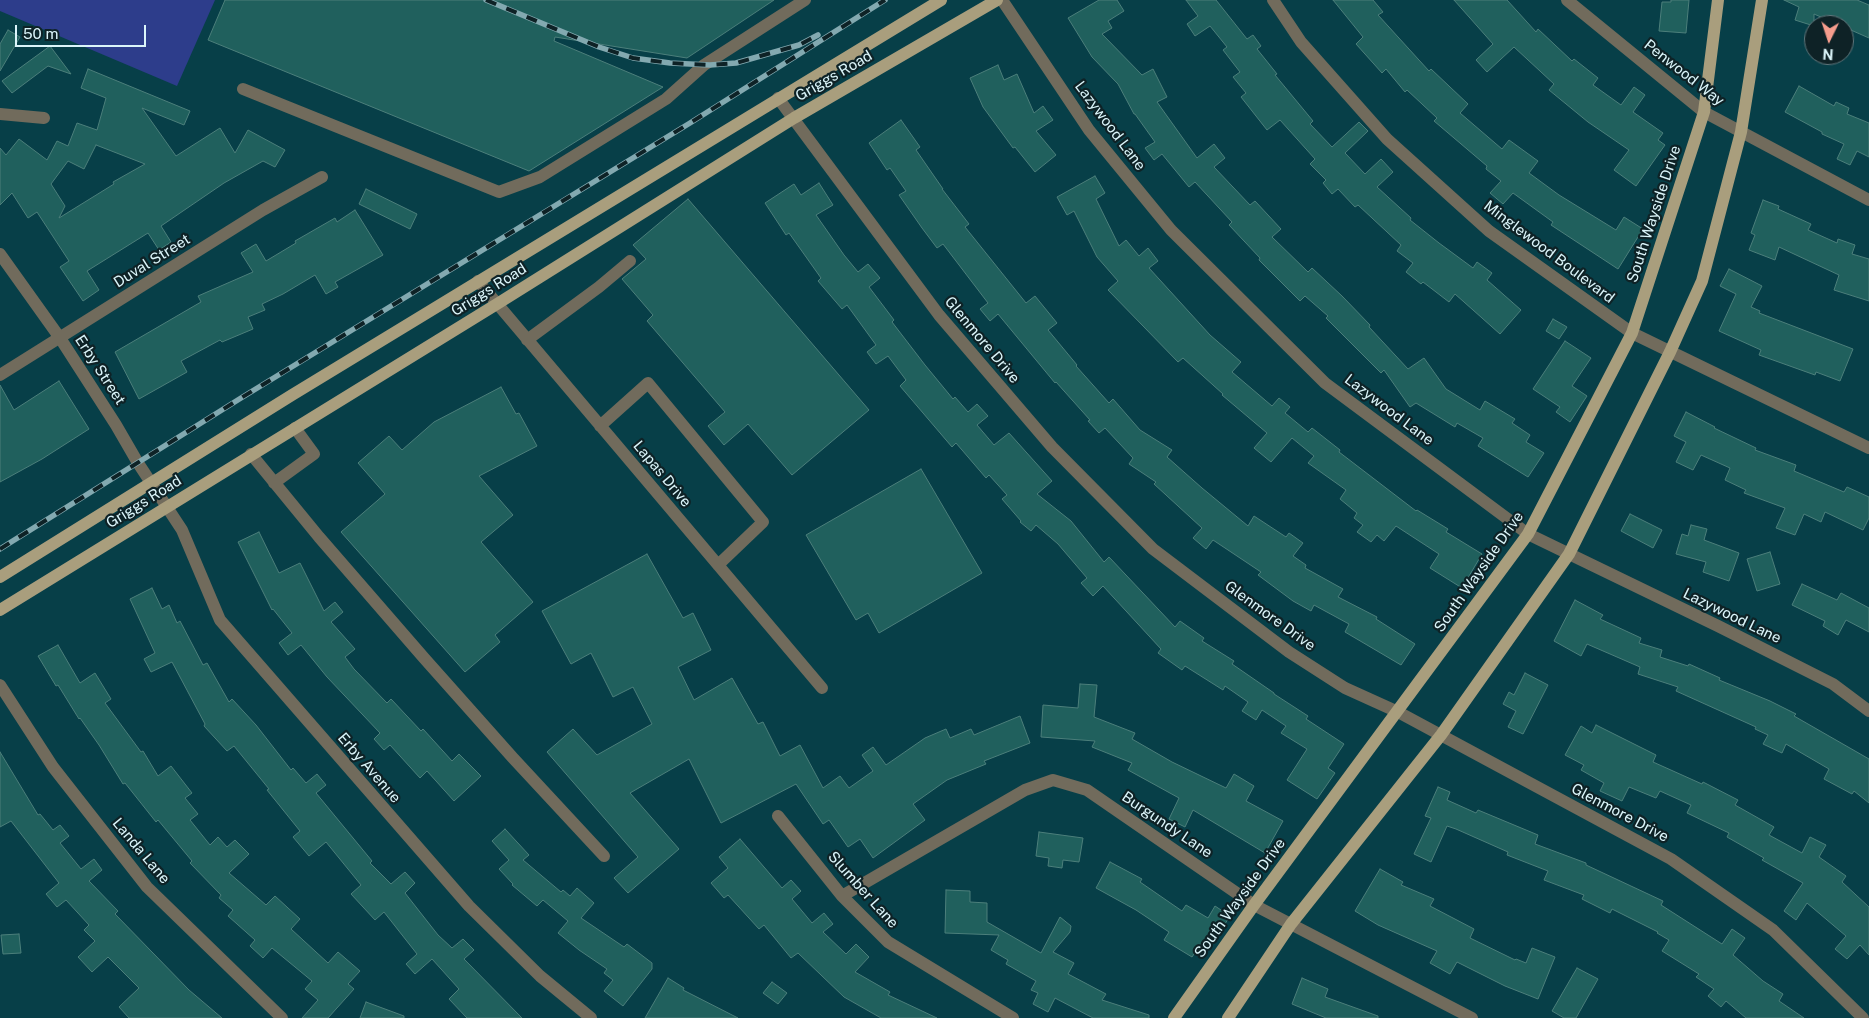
<!DOCTYPE html>
<html>
<head>
<meta charset="utf-8">
<style>
	body { margin:0 }
	#map { position:relative; width:1869px; height:1018px; overflow:hidden; background:#073f48; font-family:"Public Sans",sans-serif }
	canvas { display:block }
	.north { position:absolute; left:1804px; top:15px; width:50px; height:50px; box-sizing:border-box; background:#0e2226; border:1px solid #60767b; border-radius:50%; rotate:184deg; font-size:14px; font-weight:700; line-height:20px; text-align:center; color:#dbf5fa }
	.north::after { content:''; display:block; margin:auto; width:18px; height:22px; background:#f59d8d; clip-path:polygon(50% 0,100% 100%,50% 72%,0 100%) }
	.scale { position:absolute; left:15px; top:25px; width:131px; height:22px; box-sizing:border-box; border:2px solid #dbf5fa; border-top:0; padding-left:6px; font-size:15px; line-height:18px; white-space:nowrap; color:#dbf5fa; -webkit-text-stroke:4px #0e2226; paint-order:stroke }
</style>
</head>
<body>
<div id="map">
<canvas width="1869" height="1018"></canvas>
<div class="north">N</div>
<div class="scale">50 m</div>
</div>
<script>
const g = document.querySelector('canvas').getContext('2d');
g.lineJoin = 'round';
function fillPath(path, color) {
  g.fillStyle = color;
  g.fill(path, 'evenodd');
}
function shape(rows) {
  const path = new Path2D();
  for (const r of rows) {
    path.moveTo(r[0], r[1]);
    for (let i = 2; i < r.length; i += 2) path.lineTo(r[i], r[i + 1]);
  }
  return path;
}
function trace(path, color, width, dash) {
  g.strokeStyle = color;
  g.lineWidth = width;
  g.lineCap = dash ? 'butt' : 'round';
  g.setLineDash(dash || []);
  g.stroke(path);
}
function write(font, color, halo, rows, align = 'center') {
  g.font = font + ' "Public Sans",sans-serif';
  g.lineWidth = 4.5;
  g.setLineDash([]);
  g.textBaseline = 'middle';
  g.strokeStyle = halo;
  g.fillStyle = color;
  for (const [text, x, y, turn = 0] of rows) {
    g.save();
    g.translate(x, y);
    g.rotate((+turn || 0) * Math.PI / 180);
    g.textAlign = isNaN(turn) ? turn : align;
    if (halo) g.strokeText(text, 0, 0);
    g.fillText(text, 0, 0);
    g.restore();
  }
}
fillPath(shape([
	[0,0,215,0,177,86,0,11]
]), '#2d3d8b');
const building = shape([
	[225,0,774,0,687,58,555,37,554,41,663,87,529,171,208,40,225,0],
	[1099,0,1117,0,1124,11,1108,21,1112,28,1102,34,1142,75,1153,69,1167,97,1157,102,1197,158,1214,144,1225,158,1214,167,1250,205,1255,201,1281,229,1272,237,1308,272,1312,268,1342,296,1370,325,1369,327,1408,369,1424,358,1446,389,1480,410,1485,401,1515,419,1512,423,1530,435,1526,442,1544,453,1528,477,1478,446,1483,438,1457,423,1455,427,1416,403,1410,407,1384,370,1381,373,1326,318,1328,316,1305,296,1300,301,1259,260,1260,258,1229,225,1232,222,1195,182,1189,187,1162,154,1154,160,1145,148,1155,142,1135,114,1134,114,1118,84,1092,57,1068,18,1099,0],
	[1186,0,1216,0,1247,39,1253,35,1261,46,1257,49,1277,74,1275,75,1313,121,1310,124,1332,147,1359,122,1368,131,1345,153,1365,174,1381,159,1393,172,1377,187,1411,218,1410,220,1439,243,1473,268,1477,262,1492,273,1487,280,1521,310,1500,334,1455,294,1449,302,1423,282,1421,284,1406,272,1413,263,1397,251,1401,245,1358,205,1355,207,1338,189,1332,194,1323,183,1326,180,1310,164,1315,159,1280,120,1267,130,1241,97,1246,93,1233,77,1240,72,1223,50,1227,47,1210,26,1195,36,1187,24,1198,16,1186,0],
	[1333,0,1373,0,1383,12,1378,15,1429,71,1431,69,1468,104,1460,113,1502,149,1509,140,1538,161,1529,173,1559,195,1616,230,1624,217,1643,229,1618,269,1551,225,1553,222,1513,193,1503,204,1490,193,1501,181,1486,169,1487,166,1434,121,1437,118,1407,90,1405,92,1386,69,1382,73,1356,44,1363,37,1333,0],
	[1454,0,1507,0,1536,32,1538,29,1572,61,1574,59,1598,78,1593,85,1621,105,1634,87,1645,95,1633,112,1663,133,1658,140,1665,145,1636,186,1614,170,1629,150,1588,122,1549,90,1554,84,1514,47,1487,72,1476,60,1493,44,1454,0],
	[1671,0,1689,0,1686,33,1659,31,1662,2,1671,2,1671,0],
	[1784,0,1857,0,1869,5,1869,38,1844,27,1844,25,1839,25,1814,14,1814,26,1795,20,1799,7,1784,0],
	[8,30,20,37,0,71,0,44,8,30],
	[50,46,71,74,48,66,12,93,2,81,50,46],
	[998,65,1004,80,1017,74,1034,113,1043,106,1053,120,1036,131,1056,155,1035,172,1015,147,1013,148,983,107,970,78,998,65],
	[88,69,190,111,184,125,142,108,176,156,220,128,235,153,248,130,285,150,275,167,263,161,224,183,161,226,171,242,159,250,148,233,87,271,99,290,83,301,60,267,69,261,37,212,28,218,12,193,0,205,0,148,6,155,19,139,47,160,57,141,68,146,77,123,97,130,106,98,81,88,88,69],
	[96,145,145,164,113,182,114,184,59,218,65,206,51,184,68,161,84,169,96,145],
	[1799,86,1834,106,1836,102,1849,108,1847,114,1869,123,1869,157,1857,151,1850,165,1837,159,1844,144,1822,134,1822,132,1785,112,1799,86],
	[901,120,920,147,916,150,943,189,942,189,969,224,965,227,1026,303,1035,296,1057,323,1048,330,1077,365,1076,366,1109,403,1113,399,1140,430,1172,450,1167,457,1202,488,1248,526,1254,516,1286,537,1289,533,1303,543,1293,556,1306,565,1305,568,1343,589,1338,597,1377,617,1376,619,1415,644,1401,665,1345,632,1349,624,1314,605,1311,611,1293,601,1258,575,1261,572,1213,540,1206,549,1193,538,1202,528,1154,484,1156,482,1129,464,1133,458,1105,428,1099,433,1088,421,1090,420,1056,382,1055,383,998,314,990,321,980,309,988,303,943,244,937,248,922,228,899,195,906,191,890,168,887,170,869,143,901,120],
	[1095,176,1105,193,1096,199,1119,246,1126,240,1139,256,1148,248,1158,261,1149,268,1210,335,1241,362,1232,372,1272,406,1279,398,1290,407,1285,413,1308,432,1312,428,1340,450,1339,452,1416,511,1417,510,1448,529,1446,532,1482,554,1462,588,1430,568,1439,554,1396,526,1384,541,1377,535,1371,542,1357,532,1363,525,1354,518,1357,513,1340,499,1346,490,1308,463,1314,456,1292,438,1271,462,1254,448,1267,433,1222,395,1223,394,1183,358,1178,362,1108,290,1118,281,1097,257,1074,211,1067,215,1057,197,1095,176],
	[819,183,833,205,816,215,844,255,858,272,868,264,880,278,869,287,894,320,892,322,925,365,953,399,955,397,968,412,977,404,988,416,977,425,994,445,1009,433,1052,481,1037,494,1071,521,1104,562,1109,557,1175,627,1180,621,1204,638,1202,641,1234,661,1232,664,1274,693,1274,694,1308,716,1306,719,1344,744,1328,768,1335,773,1317,799,1287,780,1307,749,1281,733,1286,726,1262,710,1256,720,1242,711,1248,702,1225,686,1223,690,1185,666,1182,670,1158,653,1161,649,1103,586,1093,596,1081,583,1087,578,1058,544,1036,525,1031,531,1020,522,1021,521,1002,499,1007,495,989,475,986,478,956,443,952,447,900,386,906,380,888,356,876,364,867,352,876,345,847,305,842,309,818,281,821,278,789,233,786,235,765,203,794,184,801,195,819,183],
	[366,189,417,214,410,229,359,204,366,189],
	[688,199,869,410,792,475,748,424,724,445,708,426,725,412,647,321,653,315,622,279,646,259,633,245,688,199],
	[1763,200,1779,206,1778,209,1811,224,1808,230,1837,243,1838,239,1855,245,1852,254,1869,259,1869,301,1834,290,1839,275,1779,247,1775,260,1749,250,1755,235,1751,233,1763,200],
	[355,210,383,255,335,282,338,287,326,294,315,275,283,294,262,304,265,310,248,317,253,329,222,342,220,340,181,361,187,372,139,399,115,352,201,302,198,296,253,272,241,253,256,244,266,261,296,243,295,241,335,218,337,222,355,210],
	[1729,269,1762,286,1751,307,1760,311,1759,313,1853,349,1840,381,1816,372,1815,375,1759,355,1761,350,1719,331,1736,294,1720,286,1729,269],
	[1553,319,1567,327,1559,339,1546,331,1553,319],
	[1565,341,1591,358,1572,386,1587,396,1570,422,1556,412,1560,407,1533,389,1565,341],
	[59,381,89,429,42,459,0,482,0,385,14,410,59,381],
	[501,387,516,414,519,413,537,446,479,476,513,515,481,542,533,602,495,635,500,642,465,672,341,532,385,494,358,463,389,436,402,450,434,422,501,387],
	[1686,412,1715,427,1714,428,1756,448,1755,450,1796,465,1794,471,1844,492,1847,487,1869,497,1869,518,1863,530,1825,512,1821,522,1804,514,1795,535,1776,528,1785,508,1744,493,1746,490,1725,480,1730,468,1701,455,1693,470,1676,462,1686,442,1674,436,1686,412],
	[921,469,982,573,879,633,868,613,856,620,806,535,921,469],
	[1630,514,1662,530,1653,548,1621,531,1630,514],
	[1691,525,1707,529,1704,540,1739,553,1729,581,1703,572,1706,562,1676,554,1682,534,1688,536,1691,525],
	[259,532,279,573,300,563,324,611,335,602,343,612,331,622,355,649,345,657,354,669,387,703,391,699,421,731,423,729,452,761,459,754,481,776,454,801,427,771,420,778,390,745,384,750,374,739,380,733,327,677,301,645,288,655,279,643,292,633,273,609,272,610,238,542,259,532],
	[1770,552,1780,584,1757,591,1747,559,1770,552],
	[647,554,683,618,693,613,711,650,678,667,694,700,732,678,758,724,763,722,780,756,800,745,823,788,840,776,849,788,873,771,862,755,873,747,886,765,925,738,946,729,950,738,971,729,974,735,1020,716,1030,743,984,761,986,764,947,780,913,804,925,820,873,858,860,839,848,847,829,820,823,824,796,784,721,823,689,759,630,793,679,849,628,893,614,878,638,857,547,752,573,729,597,755,652,724,633,687,613,697,591,653,571,664,542,611,647,554],
	[1802,584,1837,600,1841,593,1869,608,1869,632,1846,620,1838,635,1823,626,1825,621,1792,605,1802,584],
	[152,588,162,609,169,605,177,623,180,621,203,665,207,663,229,702,232,699,256,725,291,770,293,768,306,783,317,774,326,785,316,793,372,861,370,863,391,884,405,872,415,883,405,893,438,935,452,948,463,939,474,950,464,959,522,1018,467,1018,449,999,459,989,432,959,415,974,406,964,417,954,384,912,375,920,351,894,361,885,326,842,309,856,293,837,300,831,267,790,269,789,234,746,227,751,204,726,205,724,172,662,151,672,144,659,155,653,130,599,152,588],
	[1575,600,1603,615,1600,619,1641,638,1639,643,1662,650,1660,657,1688,666,1689,664,1720,678,1719,680,1770,701,1796,714,1794,716,1869,759,1869,803,1854,791,1852,794,1824,779,1829,769,1786,744,1782,753,1763,744,1768,735,1755,729,1756,727,1676,691,1678,687,1638,674,1640,667,1587,644,1581,656,1554,641,1575,600],
	[58,645,80,683,95,673,111,699,105,703,141,752,143,751,158,776,171,766,192,793,185,798,198,814,190,820,210,845,218,837,227,847,235,840,249,854,229,873,266,905,275,896,300,919,291,929,328,963,338,952,360,971,348,984,354,989,328,1018,302,1018,318,1000,305,989,312,981,272,948,263,958,250,946,255,940,228,916,233,910,219,898,221,895,190,863,192,861,158,820,156,822,125,783,123,784,99,745,80,718,79,719,58,685,56,686,38,656,58,645],
	[1525,673,1548,685,1523,734,1508,727,1516,711,1503,704,1509,692,1514,695,1525,673],
	[1080,684,1097,685,1094,717,1135,733,1132,739,1172,762,1226,788,1234,774,1254,786,1246,801,1283,821,1265,853,1193,810,1185,827,1169,819,1179,798,1128,770,1132,763,1092,747,1095,741,1041,737,1043,705,1078,708,1080,684],
	[1596,725,1656,755,1653,762,1702,784,1703,782,1738,800,1735,805,1774,827,1769,835,1802,853,1810,837,1826,845,1819,857,1846,876,1842,882,1869,907,1869,955,1860,945,1847,959,1835,949,1846,936,1807,903,1796,920,1784,911,1803,883,1762,860,1764,858,1727,837,1729,833,1687,813,1691,805,1660,791,1656,798,1629,787,1622,801,1600,791,1604,783,1581,770,1584,765,1565,755,1581,726,1592,733,1596,725],
	[0,752,38,815,40,814,53,830,60,825,69,836,60,843,81,869,94,859,102,870,89,881,118,911,115,914,189,990,222,1018,129,1018,119,1007,139,988,108,957,92,972,78,957,95,941,84,930,89,925,66,900,57,907,46,894,59,883,11,821,0,827,0,752],
	[1438,787,1450,792,1447,800,1476,813,1478,810,1538,835,1535,844,1586,863,1586,865,1663,901,1661,905,1722,944,1732,929,1745,938,1733,955,1763,981,1783,994,1779,1001,1804,1018,1746,1018,1726,1001,1721,1007,1708,996,1714,989,1696,977,1699,974,1662,951,1669,940,1657,933,1658,932,1612,909,1610,913,1582,899,1584,895,1544,880,1548,871,1507,855,1508,852,1456,829,1447,826,1431,862,1414,854,1431,818,1425,816,1438,787],
	[505,829,529,855,523,860,561,892,563,890,570,896,577,888,594,903,581,918,624,947,627,944,652,963,652,969,623,1006,604,991,613,980,604,973,607,969,579,950,558,933,568,921,543,900,537,906,512,885,513,884,499,869,509,860,492,841,505,829],
	[1039,832,1083,838,1079,862,1063,860,1062,868,1048,866,1049,858,1036,856,1039,832],
	[740,839,782,888,791,880,801,891,792,899,812,923,824,913,833,924,823,932,846,954,856,944,869,957,855,972,890,992,888,995,937,1018,881,1018,844,997,798,953,791,958,764,925,759,929,728,895,724,898,711,883,728,868,719,857,740,839],
	[1110,862,1142,879,1140,882,1182,911,1186,905,1208,918,1215,906,1230,916,1211,946,1203,941,1192,957,1164,940,1169,932,1136,910,1096,888,1110,862],
	[1380,869,1403,882,1401,885,1434,899,1430,906,1474,929,1470,938,1515,960,1516,959,1526,963,1532,948,1555,957,1538,999,1505,986,1457,962,1450,974,1430,963,1437,951,1378,925,1355,911,1380,869],
	[946,890,970,891,970,902,987,903,987,922,1041,953,1060,917,1071,926,1070,932,1053,952,1074,963,1068,974,1106,994,1102,1000,1149,1015,1149,1018,1093,1018,1055,998,1048,1012,1033,1004,1038,993,1031,990,1036,981,1006,964,1008,960,991,950,999,935,945,933,946,890],
	[19,934,21,953,3,954,1,935,19,934],
	[1577,968,1598,979,1576,1018,1564,1018,1552,1011,1577,968],
	[668,978,684,988,683,990,738,1018,645,1018,668,978],
	[1302,978,1328,989,1325,997,1378,1016,1378,1018,1326,1018,1292,1004,1302,978],
	[772,982,787,993,778,1004,763,993,772,982],
	[366,1002,404,1016,404,1018,360,1018,366,1002]
]);
fillPath(building, '#20605d');
trace(building, '#4c7f7b', 1);
trace(shape([
	[1002,0,1089,130,1171,230,1325,383,1528,534,1718,626,1833,684,1869,711],
	[1273,0,1301,42,1387,139,1489,231,1632,333,1869,448],
	[1567,0,1704,112,1869,200],
	[243,89,499,192,540,177,666,99,704,65,805,0],
	[778,98,939,315,1052,447,1153,549,1289,652,1345,688,1398,712,1671,859,1773,930,1863,1018],
	[0,114,44,118],
	[0,254,60,338,116,425,138,463,182,530,220,620,469,906,540,976,591,1018],
	[478,281,822,688],
	[527,340,599,287,630,261],
	[0,375,263,210,322,177],
	[600,426,648,383,763,522,718,565],
	[251,454,319,537,424,658,513,758,604,856],
	[274,483,314,454,295,428],
	[0,685,53,767,147,887,282,1018],
	[778,816,842,896,888,942,1013,1018],
	[842,896,1025,790,1053,780,1087,790,1254,905,1472,1018]
]), '#716b5c', 12);
trace(shape([
	[0,577,292,395,941,0],
	[0,610,497,304,794,118,997,0],
	[1174,1018,1254,905,1528,534,1632,333,1704,112,1718,0],
	[1228,1018,1291,924,1441,735,1569,554,1670,352,1702,281,1741,132,1762,0]
]), '#a99e7d', 12);
const rail = shape([
	[486,0,599,47,633,58,670,63,710,65,736,63,799,45,818,35],
	[0,549,241,398,690,123,885,0]
]);
trace(rail, '#83a9b0', 5.5);
trace(rail, '#0e2226', 4, [11]);
write('15px', '#dbf5fa', '#0e2226', [
	["Penwood Way",1684,73,38],
	["Griggs Road",834,76,-30],
	["Lazywood Lane",1110,126,53],
	["South Wayside Drive",1654,214,-72],
	["Minglewood Boulevard",1549,252,37],
	["Duval Street",152,261,-32],
	["Griggs Road",489,290,-32],
	["Glenmore Drive",982,340,50],
	["Erby Street",100,370,57],
	["Lazywood Lane",1389,410,37],
	["Lapas Drive",662,474,50],
	["Griggs Road",144,502,-32],
	["South Wayside Drive",1479,572,-55],
	["Glenmore Drive",1270,616,36],
	["Lazywood Lane",1732,616,26],
	["Erby Avenue",369,768,49],
	["Glenmore Drive",1620,813,28],
	["Burgundy Lane",1167,825,34],
	["Landa Lane",141,851,50],
	["Slumber Lane",863,890,48],
	["South Wayside Drive",1240,898,-54]
]);
</script>
</body>
</html>
